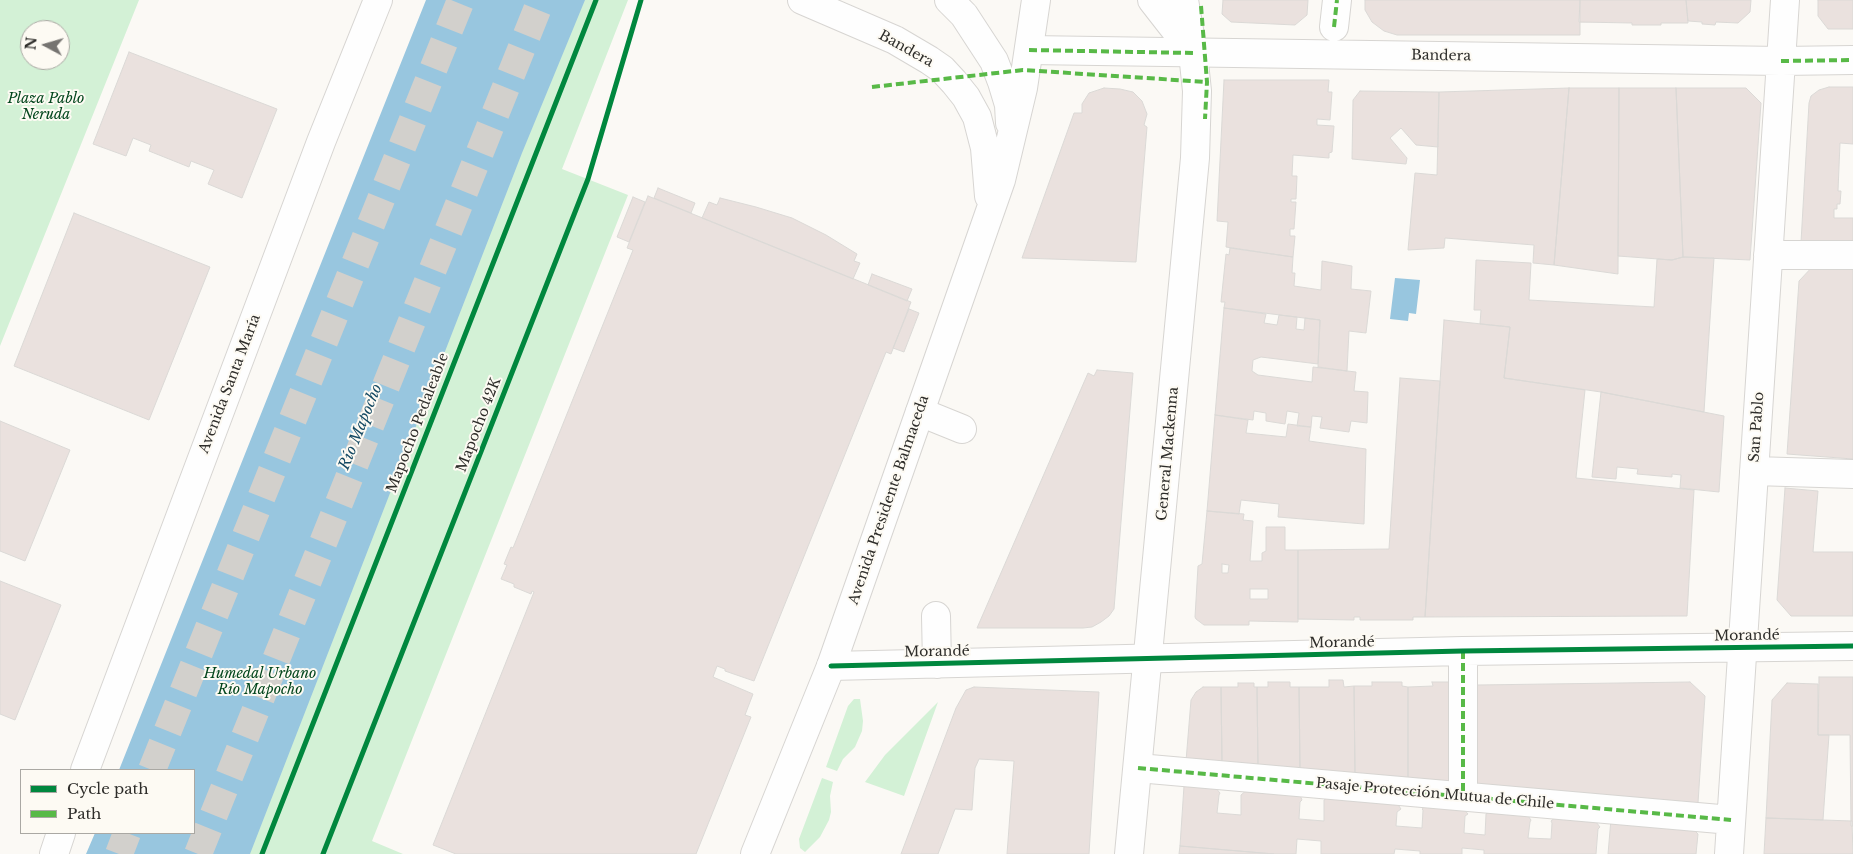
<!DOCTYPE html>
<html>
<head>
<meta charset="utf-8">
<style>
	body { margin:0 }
	#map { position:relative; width:1853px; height:854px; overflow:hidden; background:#fbf9f5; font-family:"Libre Baskerville",serif }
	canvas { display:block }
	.legend { position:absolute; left:20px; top:769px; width:175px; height:65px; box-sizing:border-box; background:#fdfaf3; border:1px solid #aaa8a3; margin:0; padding:6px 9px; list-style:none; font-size:15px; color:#2e2d2a }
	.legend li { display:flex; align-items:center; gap:10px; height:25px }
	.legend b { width:25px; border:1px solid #aaa8a3 }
	.north { position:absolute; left:20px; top:20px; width:50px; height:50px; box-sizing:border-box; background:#fdfaf3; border:1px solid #aaa8a3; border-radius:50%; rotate:276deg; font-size:14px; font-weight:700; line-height:20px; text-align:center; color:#2e2d2a }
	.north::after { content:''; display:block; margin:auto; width:18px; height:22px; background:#767471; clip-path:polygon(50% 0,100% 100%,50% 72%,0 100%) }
</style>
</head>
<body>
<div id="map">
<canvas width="1853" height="854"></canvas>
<ul class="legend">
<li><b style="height:6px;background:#00873e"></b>Cycle path</li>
<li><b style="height:6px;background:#58b947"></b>Path</li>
</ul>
<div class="north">N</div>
</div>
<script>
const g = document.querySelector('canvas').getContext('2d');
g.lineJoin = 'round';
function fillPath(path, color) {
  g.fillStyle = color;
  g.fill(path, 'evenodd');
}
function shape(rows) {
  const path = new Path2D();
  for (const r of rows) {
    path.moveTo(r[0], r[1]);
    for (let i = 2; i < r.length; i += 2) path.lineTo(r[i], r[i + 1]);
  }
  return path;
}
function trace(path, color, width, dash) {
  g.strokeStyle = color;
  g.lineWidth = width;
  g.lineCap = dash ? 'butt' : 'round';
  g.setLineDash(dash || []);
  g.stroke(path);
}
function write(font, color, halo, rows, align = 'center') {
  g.font = font + ' "Libre Baskerville",serif';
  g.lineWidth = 4;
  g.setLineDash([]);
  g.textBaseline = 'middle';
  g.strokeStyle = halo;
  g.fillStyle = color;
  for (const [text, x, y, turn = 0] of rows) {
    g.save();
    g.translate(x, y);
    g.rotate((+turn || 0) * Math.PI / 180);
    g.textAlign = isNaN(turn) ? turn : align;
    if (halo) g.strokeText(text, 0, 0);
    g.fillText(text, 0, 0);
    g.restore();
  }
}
fillPath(shape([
	[0,0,139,0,0,346],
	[30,30,60,30,60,60,30,60],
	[430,0,628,0,562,169,628,195,372,841,403,854,89,854,194,833,194,770],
	[854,699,860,699,863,721,862,731,855,747,843,759,837,771,826,767,848,706],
	[938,702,904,796,865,782,885,755],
	[822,778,833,782,830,796,831,812,829,820,820,837,805,852,800,848,799,839]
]), '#d3f1d6');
fillPath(shape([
	[426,0,585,0,522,153,250,854,86,854,95,833,194,833,194,770,119,770],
	[1395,278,1420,280,1416,314,1409,313,1408,321,1390,319]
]), '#98c6df');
const building = shape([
	[1223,0,1308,0,1307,15,1295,25,1231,22,1222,14,1223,0],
	[1365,0,1580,0,1580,35,1397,35,1384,31,1372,22,1365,10,1365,0],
	[1580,0,1686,0,1688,23,1661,23,1661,25,1632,25,1632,23,1579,22,1580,0],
	[1686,0,1751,0,1750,12,1738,23,1716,22,1715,25,1702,24,1702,22,1688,21,1686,0],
	[1818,0,1853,0,1853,29,1828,29,1818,16,1818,0],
	[129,52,277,109,242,198,208,184,214,170,191,161,189,167,149,151,151,145,133,138,126,156,93,144,129,52],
	[1224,80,1329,80,1328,92,1332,92,1330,120,1317,119,1317,125,1334,126,1332,152,1329,153,1329,158,1293,155,1292,176,1297,176,1296,199,1291,199,1291,202,1296,202,1294,229,1290,229,1290,236,1295,236,1293,257,1226,247,1228,222,1217,221,1224,80],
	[1829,87,1853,87,1853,144,1840,143,1838,191,1841,191,1840,204,1837,204,1837,209,1834,209,1834,218,1853,218,1853,242,1801,242,1809,103,1811,96,1819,90,1829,87],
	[1104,88,1120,89,1133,92,1142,101,1147,114,1144,125,1147,127,1136,262,1022,258,1074,113,1082,113,1082,104,1089,93,1104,88],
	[1569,88,1619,88,1618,274,1554,265,1569,88],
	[1569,88,1554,265,1533,263,1534,245,1445,238,1444,248,1408,250,1415,173,1437,175,1439,92,1569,88],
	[1619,88,1676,88,1683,257,1672,260,1618,256,1619,88],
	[1676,88,1746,88,1761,103,1750,260,1683,257,1676,88],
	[1360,91,1439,92,1438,147,1416,145,1401,128,1390,138,1407,158,1406,164,1352,159,1353,100,1360,91],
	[658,188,695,203,691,213,654,198,658,188],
	[648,196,911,302,891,354,886,352,754,681,725,671,725,669,717,666,713,677,753,694,745,715,751,717,696,854,456,854,433,845,534,592,532,591,531,594,514,587,514,584,501,579,507,565,504,564,511,547,513,548,633,250,627,248,648,196],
	[633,197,645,202,629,242,617,237,633,197],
	[720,198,756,207,792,218,826,235,857,254,854,261,860,263,853,279,702,218,709,202,717,205,720,198],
	[74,213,210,267,149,420,14,366,74,213],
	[1230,248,1293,257,1292,273,1295,273,1294,286,1321,290,1322,261,1352,266,1351,289,1371,291,1366,333,1349,331,1347,371,1318,367,1320,320,1224,308,1225,302,1221,302,1226,254,1229,255,1230,248],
	[1683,257,1714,258,1704,412,1601,392,1504,378,1510,327,1480,324,1481,310,1474,310,1476,260,1531,263,1529,300,1654,307,1657,259,1672,260,1683,257],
	[1815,264,1853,265,1853,459,1787,454,1799,281,1815,264],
	[872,274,912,289,907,301,868,285,872,274],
	[1224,308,1266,314,1264,323,1277,325,1279,315,1297,317,1296,329,1304,330,1305,318,1320,320,1318,364,1261,357,1253,360,1252,371,1258,375,1312,382,1313,367,1356,372,1354,391,1368,392,1367,423,1351,421,1349,432,1320,428,1322,417,1312,416,1311,427,1297,426,1299,413,1287,411,1285,424,1266,421,1266,413,1254,411,1253,420,1215,415,1224,308],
	[909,309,919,313,904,352,893,348,909,309],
	[1444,320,1510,327,1504,378,1585,390,1576,478,1694,490,1687,616,1425,617,1444,320],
	[1097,370,1133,373,1114,609,1109,616,1101,622,1092,627,1083,628,977,628,1088,373,1094,376,1097,370],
	[1400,378,1440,381,1425,617,1413,617,1413,620,1360,620,1360,617,1354,617,1354,620,1298,619,1298,550,1389,549,1400,378],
	[1601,392,1724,416,1719,492,1680,488,1681,475,1672,474,1672,477,1637,474,1638,469,1617,467,1616,479,1592,477,1601,392],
	[1215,415,1248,420,1246,433,1286,437,1288,424,1311,427,1309,441,1366,449,1364,524,1278,517,1279,504,1241,500,1239,514,1207,511,1215,415],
	[0,421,70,450,25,561,0,551,0,421],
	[1785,488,1818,491,1813,552,1853,552,1853,616,1791,616,1777,600,1785,488],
	[1207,511,1244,514,1243,520,1253,521,1250,561,1262,561,1262,553,1266,551,1266,527,1285,527,1285,550,1298,550,1298,622,1249,621,1249,625,1204,625,1196,619,1195,617,1198,566,1202,564,1207,511],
	[1222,564,1229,565,1228,573,1222,573,1222,564],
	[1250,589,1268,589,1268,599,1250,599,1250,589],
	[0,581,61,605,15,720,0,714,0,581],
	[1819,677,1853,677,1853,826,1851,826,1850,735,1818,735,1819,677],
	[1329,680,1343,680,1344,687,1354,686,1355,775,1300,771,1299,687,1329,687,1329,680],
	[1268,682,1290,682,1290,687,1299,687,1300,771,1258,767,1257,687,1268,687,1268,682],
	[1372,682,1402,682,1402,686,1408,687,1408,779,1355,775,1354,686,1372,686,1372,682],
	[1432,682,1452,682,1451,783,1408,779,1408,687,1433,686,1432,682],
	[1690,682,1705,696,1698,803,1477,784,1477,685,1690,682],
	[1238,683,1254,683,1254,687,1257,687,1258,767,1222,764,1221,687,1238,687,1238,683],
	[1787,683,1818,684,1818,735,1829,735,1823,820,1766,818,1772,700,1787,683],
	[974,687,1099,692,1089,854,1007,854,1014,761,979,759,975,768,972,810,955,809,938,854,901,854,956,708,966,690,974,687],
	[1203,687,1221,687,1222,764,1186,761,1191,700,1196,692,1203,687],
	[1184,786,1214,786,1220,793,1219,795,1217,813,1241,815,1241,795,1248,789,1300,795,1302,800,1300,802,1299,819,1324,821,1324,800,1331,795,1394,799,1401,809,1397,812,1396,826,1422,828,1423,810,1422,809,1428,804,1461,806,1468,814,1465,816,1464,833,1485,835,1486,814,1493,809,1525,812,1531,820,1530,822,1528,838,1551,839,1552,823,1551,821,1562,812,1592,817,1600,827,1598,829,1596,854,1484,854,1484,850,1462,848,1462,854,1420,854,1420,851,1395,849,1394,854,1321,854,1321,841,1297,839,1296,854,1274,854,1180,846,1184,786],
	[1766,818,1852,821,1853,854,1764,854,1766,818],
	[1611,819,1690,826,1698,834,1696,854,1608,854,1611,819],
	[1180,846,1274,854,1179,854,1180,846]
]);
fillPath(building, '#eae1de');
trace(building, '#dbd9d6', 1);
trace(shape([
	[152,770,461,0],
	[119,854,127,833],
	[198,854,541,0]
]), '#d2d0cc', 28, [28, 14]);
const minor = shape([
	[1334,27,1337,0],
	[1029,50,1781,61,1853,60],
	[1768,255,1853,255],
	[920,412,962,429],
	[1754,471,1853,474],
	[936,616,937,664],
	[1463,651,1463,796],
	[831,666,1463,651,1853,646],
	[1138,768,1731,820],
	[1729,854,1785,0]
]);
const major = shape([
	[802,0,895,40,929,60,942,69,954,82,966,97,977,117,985,148,989,196],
	[949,0,964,15,994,61,1002,82,1009,105,1010,123],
	[1152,0,1191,50],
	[85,770,321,142,378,0],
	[54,854,61,833],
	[755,854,831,666,1001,180,1023,88,1036,0],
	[1129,854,1195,158,1197,91,1193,53,1184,0]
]);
trace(minor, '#d7d5d2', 30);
trace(major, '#d7d5d2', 30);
trace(minor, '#fefefe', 28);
trace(major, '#fefefe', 28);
trace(shape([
	[1201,6,1207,82,1205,119],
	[1334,27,1337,0],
	[1029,50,1193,53],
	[1781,61,1853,60],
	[872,87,1023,70,1207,82],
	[1463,651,1463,796],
	[1138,768,1731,820]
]), '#58b947', 4, [8, 4]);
trace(shape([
	[831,666,1463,651,1853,646],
	[262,854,596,0],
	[323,854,588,179,641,0]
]), '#00873e', 5);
write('14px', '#2e2d2a', '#fdfaf3', [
	["Bandera",906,49,29],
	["Bandera",1441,56,1],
	["Avenida Santa María",230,384,-69],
	["Mapocho Pedaleable",418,423,-69],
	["Mapocho 42K",479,425,-69],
	["San Pablo",1757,427,-86],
	["General Mackenna",1168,454,-85],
	["Avenida Presidente Balmaceda",889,500,-71],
	["Morandé",1747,636,-1],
	["Morandé",1342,643,-1],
	["Morandé",937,652,-1],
	["Pasaje Protección Mutua de Chile",1435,794,5]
]);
write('italic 14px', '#03461d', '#fdfaf3', [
	["Plaza Pablo",46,99],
	["Neruda",46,115],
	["Humedal Urbano",260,674],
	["Río Mapocho",260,690]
]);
write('italic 15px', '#144963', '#fdfaf3', [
	["Río Mapocho",361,427,-68]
]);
</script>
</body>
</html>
